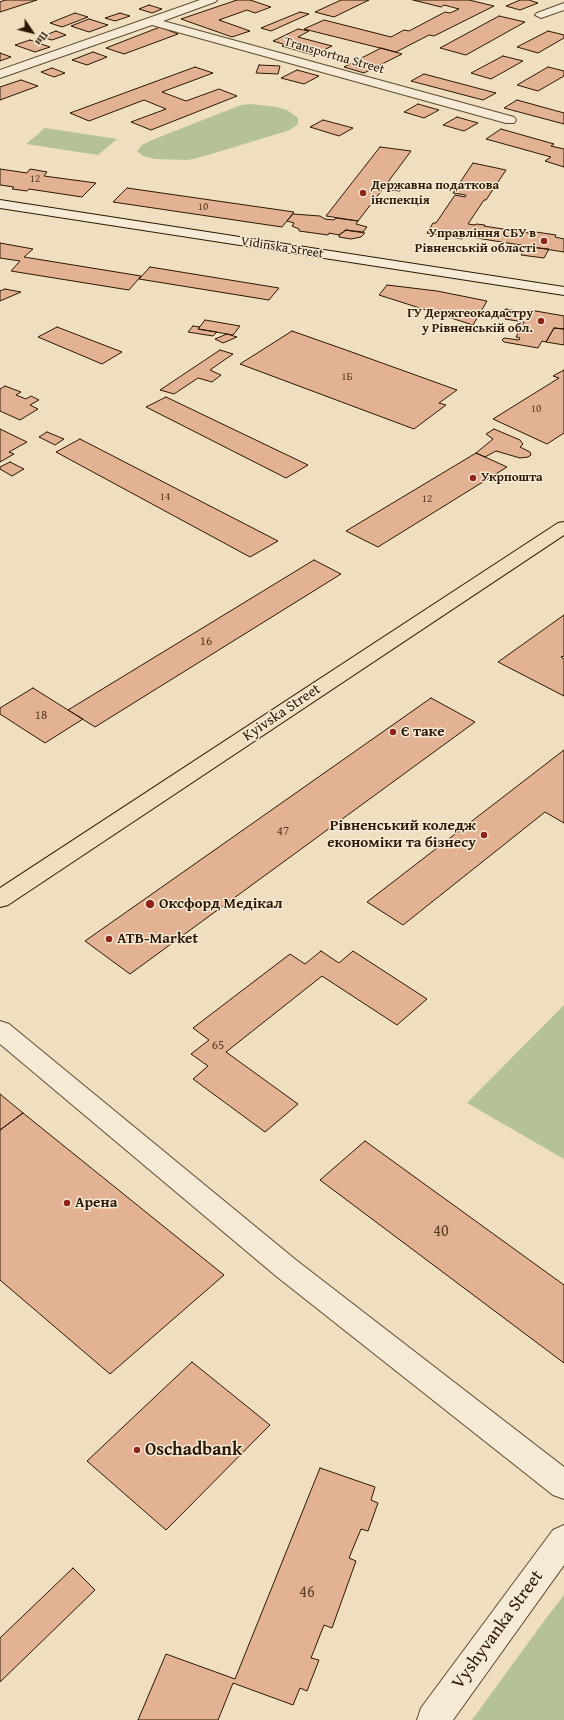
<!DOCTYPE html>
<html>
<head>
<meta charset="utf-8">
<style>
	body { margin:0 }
	#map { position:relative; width:564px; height:1720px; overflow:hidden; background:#efdfc0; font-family:"Gentium Book Plus",serif }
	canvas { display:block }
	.north { position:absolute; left:12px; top:12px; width:40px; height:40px; -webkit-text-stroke:3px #f5ead6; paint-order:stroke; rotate:125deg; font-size:11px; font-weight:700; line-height:16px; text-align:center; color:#2c1800 }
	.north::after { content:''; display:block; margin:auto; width:14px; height:18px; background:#2c1800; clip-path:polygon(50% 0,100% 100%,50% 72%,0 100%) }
</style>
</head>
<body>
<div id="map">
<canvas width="564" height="1720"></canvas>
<div class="north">Пн</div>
</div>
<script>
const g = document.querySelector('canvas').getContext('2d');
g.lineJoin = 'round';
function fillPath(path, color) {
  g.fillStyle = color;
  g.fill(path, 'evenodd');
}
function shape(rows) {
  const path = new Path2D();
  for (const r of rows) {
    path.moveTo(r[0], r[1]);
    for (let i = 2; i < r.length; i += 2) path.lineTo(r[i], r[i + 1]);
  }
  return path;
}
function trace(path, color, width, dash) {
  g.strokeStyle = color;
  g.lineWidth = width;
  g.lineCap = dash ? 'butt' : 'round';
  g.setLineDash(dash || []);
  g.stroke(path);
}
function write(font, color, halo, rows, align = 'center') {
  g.font = font + ' "Gentium Book Plus",serif';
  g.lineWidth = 3;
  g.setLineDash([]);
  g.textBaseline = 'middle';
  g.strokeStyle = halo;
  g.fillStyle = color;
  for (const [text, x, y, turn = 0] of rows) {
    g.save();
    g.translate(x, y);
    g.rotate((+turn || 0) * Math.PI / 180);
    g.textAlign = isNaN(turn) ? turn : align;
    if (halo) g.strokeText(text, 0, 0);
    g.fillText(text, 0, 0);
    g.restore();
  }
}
fillPath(shape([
	[251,104,277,107,287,110,298,118,298,124,290,130,205,156,188,160,155,159,143,156,137,151,142,145,152,140,241,105],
	[45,128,117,139,98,155,26,144],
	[564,1005,564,1159,467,1103],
	[564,1595,564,1720,472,1720,544,1621]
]), '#b5c295');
const building = shape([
	[5,0,37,0,0,12,0,2,5,0],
	[237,0,250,0,271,7,255,13,247,10,219,20,250,31,232,37,181,19,237,0],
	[341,0,369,0,334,17,315,12,341,0],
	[413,0,469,0,494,6,434,36,429,35,396,52,304,29,324,20,391,37,404,30,409,31,445,12,450,13,459,9,444,5,441,7,413,0],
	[520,0,529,0,538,3,520,10,506,6,520,0],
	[149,5,162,9,152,13,139,9,149,5],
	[300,12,309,14,271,31,261,28,300,12],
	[75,13,88,17,62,27,50,23,75,13],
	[120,13,130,16,115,21,105,18,120,13],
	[499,16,525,22,466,55,440,48,499,16],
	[89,19,108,25,89,32,71,26,89,19],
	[160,27,178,34,124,54,106,48,160,27],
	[298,29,309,31,298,37,332,46,313,55,282,46,286,45,273,41,298,29],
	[56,31,66,35,52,40,41,37,56,31],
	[548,31,564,35,564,38,538,53,517,47,548,31],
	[30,40,50,47,35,52,15,45,30,40],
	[381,48,402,54,364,73,344,67,381,48],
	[93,52,107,57,87,65,72,60,93,52],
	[0,53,11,57,0,61,0,53],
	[503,56,523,61,491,79,471,73,503,56],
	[259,65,280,66,278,74,256,73,259,65],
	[195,67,213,73,162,92,186,101,219,89,237,96,151,130,131,122,166,109,144,100,89,121,70,113,195,67],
	[548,67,564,71,564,76,538,91,517,85,548,67],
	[52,68,65,73,54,77,41,72,52,68],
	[297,70,319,76,304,84,281,78,297,70],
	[424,74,496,93,483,100,411,81,424,74],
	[21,80,38,86,0,100,0,87,21,80],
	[517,100,564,113,564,124,504,108,517,100],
	[418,104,439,110,424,118,404,112,418,104],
	[457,117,478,123,464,131,443,125,457,117],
	[323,120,353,128,339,136,310,127,323,120],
	[501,129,554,144,551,146,564,149,564,167,545,161,551,157,486,139,501,129],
	[380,147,411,151,388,182,404,184,400,191,391,190,389,186,385,186,358,221,326,216,380,147],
	[473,163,506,170,486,200,484,200,468,224,475,225,476,224,485,225,484,226,535,234,536,232,556,235,555,237,564,239,564,252,464,236,462,239,427,233,433,223,436,223,455,195,465,197,466,195,453,193,473,163],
	[0,169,27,173,30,169,47,172,44,176,96,183,82,197,29,189,27,191,12,189,14,187,0,185,0,169],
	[127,188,294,212,282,227,113,202,127,188],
	[293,214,320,216,325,219,334,220,336,218,358,221,356,224,367,227,363,232,346,230,339,235,329,233,328,235,299,231,299,229,292,226,294,223,287,221,293,214],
	[346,230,351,231,365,233,361,237,351,239,339,237,339,235,346,230],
	[0,243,33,249,24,257,141,276,129,290,11,271,20,261,0,258,0,243],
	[526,246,538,248,549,249,544,258,521,255,526,246],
	[150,267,279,288,269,300,139,279,150,267],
	[387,285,437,291,487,301,473,325,379,295,387,285],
	[5,289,21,292,0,301,0,291,5,289],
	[506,309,528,313,530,310,564,316,564,329,554,328,546,342,542,341,538,348,504,342,502,340,504,338,519,340,520,338,516,337,524,322,505,319,508,314,503,311,506,309],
	[205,320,240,326,233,335,198,329,205,320],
	[193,326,200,327,198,329,217,332,213,336,188,332,193,326],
	[57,327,122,352,102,364,38,337,57,327],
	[554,328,564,329,564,345,546,342,554,328],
	[292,331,346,350,457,390,439,403,446,405,414,429,240,364,292,331],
	[227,334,237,337,223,343,215,339,227,334],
	[220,350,233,354,210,370,221,375,212,382,198,378,174,394,160,390,220,350],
	[564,370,564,433,547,444,493,419,559,378,553,376,564,370],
	[5,386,21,392,16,395,26,399,31,396,39,400,30,405,38,409,20,420,0,411,0,389,5,386],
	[166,397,308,465,286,478,146,407,166,397],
	[0,429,27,442,9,452,14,454,0,462,0,429],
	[494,429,520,440,523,444,520,447,530,452,531,455,528,457,520,458,496,451,485,457,476,453,493,439,486,434,494,429],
	[47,432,64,439,55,445,39,437,47,432],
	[80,439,278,541,250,557,56,452,80,439],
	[476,453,507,467,378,547,346,531,476,453],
	[10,462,24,469,12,476,0,469,0,467,10,462],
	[314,560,341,574,95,727,68,710,314,560],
	[564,615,564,656,561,657,564,659,564,696,498,662,564,615],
	[33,688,68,710,83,719,45,743,0,714,0,708,33,688],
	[431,698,475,722,130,974,85,941,431,698],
	[564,750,564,823,545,812,403,925,367,902,564,750],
	[321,951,339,963,353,951,427,999,397,1025,322,976,226,1052,298,1104,265,1132,193,1079,208,1066,191,1054,209,1040,193,1028,290,954,305,964,321,951],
	[0,1094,23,1113,0,1130,0,1094],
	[23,1113,224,1275,110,1374,0,1280,0,1130,23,1113],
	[365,1141,564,1285,564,1363,320,1180,365,1141],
	[192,1362,270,1425,166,1530,87,1461,192,1362],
	[320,1468,375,1487,371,1500,378,1503,368,1531,361,1529,349,1558,356,1561,332,1628,324,1625,311,1658,319,1660,307,1691,300,1688,293,1705,233,1683,218,1720,138,1720,166,1654,235,1679,320,1468],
	[73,1568,95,1590,0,1682,0,1638,73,1568]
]);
fillPath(building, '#e3b293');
trace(building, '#2c1800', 1);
const minor = shape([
	[200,0,217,0,215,2,163,21,514,117,516,120,514,123,506,123,152,25,0,78,0,70,200,0],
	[564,3,564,10,541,18,535,15,537,13,564,3],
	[0,1021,9,1024,296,1260,564,1467,564,1499,553,1495,276,1276,0,1044,0,1021],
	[564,1525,564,1565,453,1720,417,1720,421,1708,553,1530,564,1525]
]);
const secondary = shape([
	[0,200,564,287,564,295,0,208,0,200]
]);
const primary = shape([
	[564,522,564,535,8,905,0,907,0,888,558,523,564,522]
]);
trace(minor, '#5d4a30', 2);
trace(secondary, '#2c1800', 2);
trace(primary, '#2c1800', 2);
fillPath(minor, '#f5ead6');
fillPath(secondary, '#f5ead6');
fillPath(primary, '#efdfc0');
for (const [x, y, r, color] of [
	[363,193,4,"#8f2418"],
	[544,241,4,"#8f2418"],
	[541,321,4,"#8f2418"],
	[473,478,4,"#8f2418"],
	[393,732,4,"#8f2418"],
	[484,835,4,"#8f2418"],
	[150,904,5,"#8f2418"],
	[109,939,4,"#8f2418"],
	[67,1203,4,"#8f2418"],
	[137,1450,4,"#8f2418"]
]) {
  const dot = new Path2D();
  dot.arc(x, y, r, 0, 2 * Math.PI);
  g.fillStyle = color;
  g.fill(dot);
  trace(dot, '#f5ead6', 1.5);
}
write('11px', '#5a3e25', null, [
	["12",35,179],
	["10",203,207],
	["1Б",347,377],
	["10",536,409],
	["14",165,497],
	["12",427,499]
]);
write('13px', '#2c1800', '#f5ead6', [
	["Transportna Street",334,56,16],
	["Vidinska Street",282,248,9]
]);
write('bold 13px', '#2c1800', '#f5ead6', [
	["Державна податкова",371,186],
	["інспекція",371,201],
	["Управління СБУ в",536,234,"right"],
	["Рівненській області",536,249,"right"],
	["ГУ Держгеокадастру",533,314,"right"],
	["у Рівненській обл.",533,329,"right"],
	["Укрпошта",481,478]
], 'left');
write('13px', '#5a3e25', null, [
	["16",206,642],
	["18",41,716],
	["47",283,832],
	["65",218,1046]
]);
write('15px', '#2c1800', '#f5ead6', [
	["Kyivska Street",282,713,-34]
]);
write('bold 15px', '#2c1800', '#f5ead6', [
	["Є таке",401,732],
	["Рівненський коледж",476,826,"right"],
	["економіки та бізнесу",476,843,"right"],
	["Оксфорд Медікал",159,904],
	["ATB-Market",117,939],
	["Арена",75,1203]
], 'left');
write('16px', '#5a3e25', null, [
	["40",441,1232],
	["46",307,1593]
]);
write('bold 18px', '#2c1800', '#f5ead6', [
	["Oschadbank",145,1450]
], 'left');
write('18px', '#2c1800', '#f5ead6', [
	["Vyshyvanka Street",498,1630,-54]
]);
</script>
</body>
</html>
